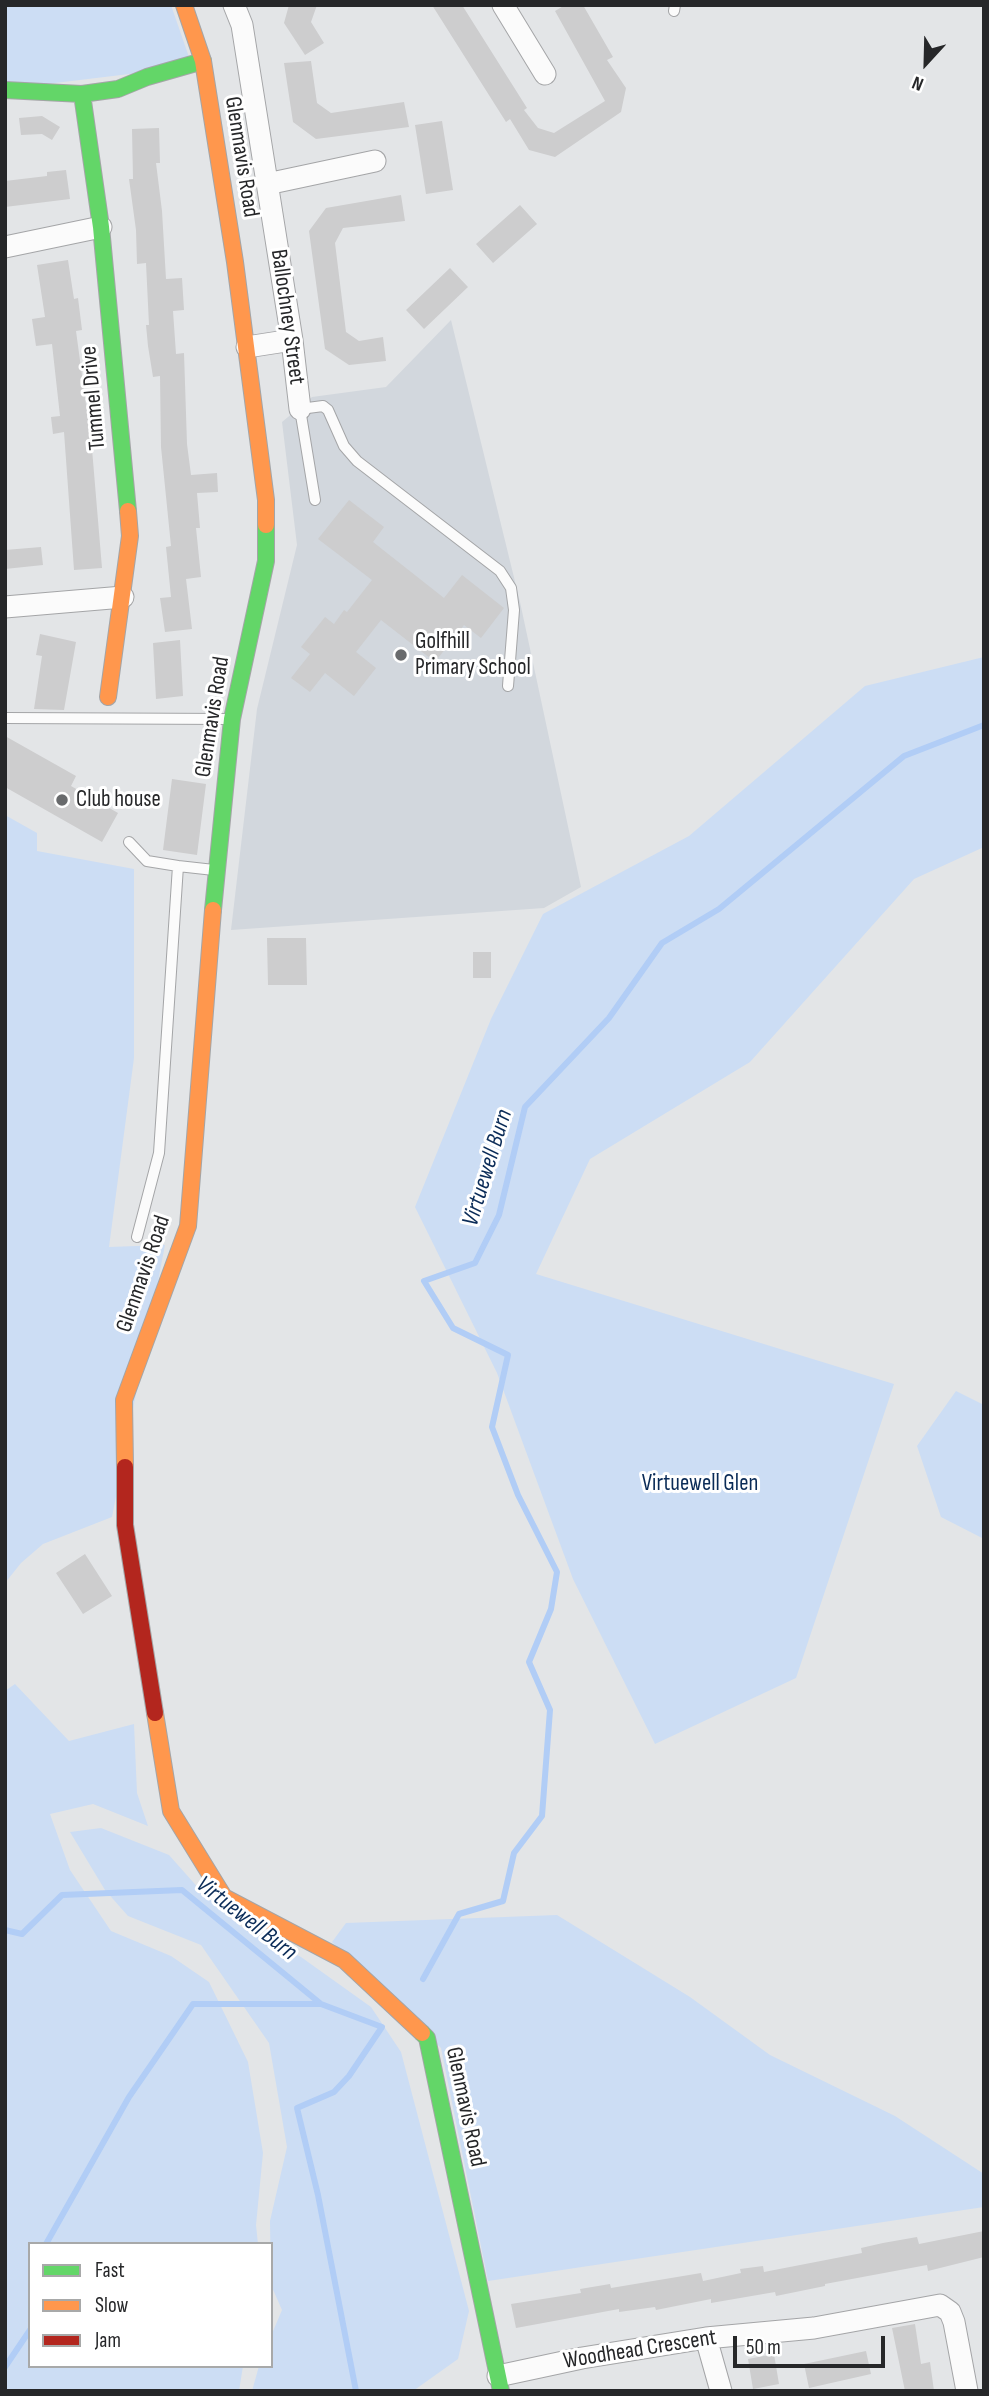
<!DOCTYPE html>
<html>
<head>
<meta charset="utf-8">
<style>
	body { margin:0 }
	#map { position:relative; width:989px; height:2396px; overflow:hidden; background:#e3e5e7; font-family:"Sofia Sans Condensed",sans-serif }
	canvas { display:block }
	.frame { position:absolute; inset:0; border:7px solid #262729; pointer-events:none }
	.legend { position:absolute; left:28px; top:2242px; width:245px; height:126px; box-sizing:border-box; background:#fff; border:2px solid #a8a9a9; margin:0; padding:9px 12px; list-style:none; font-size:21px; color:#262729 }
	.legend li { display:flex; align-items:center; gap:14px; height:35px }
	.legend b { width:35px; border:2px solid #a8a9a9 }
	.north { position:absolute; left:891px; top:28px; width:70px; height:70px; -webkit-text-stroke:5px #fff; paint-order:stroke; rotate:202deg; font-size:19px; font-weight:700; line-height:28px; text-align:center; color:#262729 }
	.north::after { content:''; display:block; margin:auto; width:24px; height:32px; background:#262729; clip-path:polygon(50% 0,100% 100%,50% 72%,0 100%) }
	.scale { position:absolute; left:733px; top:2336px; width:152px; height:32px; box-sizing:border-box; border:4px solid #262729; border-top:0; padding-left:9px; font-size:21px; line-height:24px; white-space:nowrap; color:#262729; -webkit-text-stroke:5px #fff; paint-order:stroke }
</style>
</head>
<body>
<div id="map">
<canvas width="989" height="2396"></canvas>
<div class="frame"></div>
<ul class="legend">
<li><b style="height:9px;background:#63d668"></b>Fast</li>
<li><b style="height:9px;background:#ff974d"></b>Slow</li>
<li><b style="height:9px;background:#b3261e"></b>Jam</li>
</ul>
<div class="north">N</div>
<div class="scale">50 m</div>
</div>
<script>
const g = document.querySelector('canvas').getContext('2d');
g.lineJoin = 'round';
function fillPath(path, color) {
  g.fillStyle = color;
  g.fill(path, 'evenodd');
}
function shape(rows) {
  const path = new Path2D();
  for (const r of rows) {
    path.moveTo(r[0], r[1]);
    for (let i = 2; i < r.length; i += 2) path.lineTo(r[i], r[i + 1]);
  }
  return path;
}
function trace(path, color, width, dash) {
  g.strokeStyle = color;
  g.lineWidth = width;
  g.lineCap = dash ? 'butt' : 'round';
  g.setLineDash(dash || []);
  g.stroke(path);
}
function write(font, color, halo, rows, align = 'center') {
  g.font = font + ' "Sofia Sans Condensed",sans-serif';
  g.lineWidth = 6;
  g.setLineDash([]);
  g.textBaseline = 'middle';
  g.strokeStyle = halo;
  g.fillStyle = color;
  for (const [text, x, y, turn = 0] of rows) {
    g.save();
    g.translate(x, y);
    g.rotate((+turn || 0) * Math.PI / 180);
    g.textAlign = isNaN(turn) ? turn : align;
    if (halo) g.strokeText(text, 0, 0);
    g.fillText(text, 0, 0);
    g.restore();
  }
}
fillPath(shape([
	[451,320,520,602,581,887,544,908,231,930,257,709,297,545,282,422,312,397,386,387]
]), '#d2d7dd');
fillPath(shape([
	[5,5,171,5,190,60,146,72,5,89],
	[984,657,984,847,914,879,750,1062,590,1159,536,1274,894,1384,796,1678,655,1744,573,1579,497,1373,415,1207,491,1019,543,914,689,836,865,686],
	[5,815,37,833,37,851,134,869,134,1058,109,1247,165,1245,112,1517,43,1544,21,1563,5,1583],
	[956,1391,984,1405,984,1539,941,1517,917,1446],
	[15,1684,69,1741,134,1724,137,1793,148,1826,93,1804,50,1814,70,1870,111,1931,171,1956,209,1982,248,2062,263,2153,256,2225,258,2244,30,2244,30,2366,243,2366,239,2391,5,2391,5,1691],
	[101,1828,169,1855,201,1891,240,1926,301,1957,371,2007,401,2052,469,2311,458,2359,413,2391,252,2391,259,2366,271,2366,271,2336,282,2310,271,2285,270,2221,287,2147,269,2043,201,1945,128,1916,105,1890,70,1832],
	[557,1915,690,1997,770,2055,895,2116,984,2174,984,2207,488,2281,441,2048,332,1942,346,1923]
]), '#ccddf4');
trace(shape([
	[5,1930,22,1934,62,1895,182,1890,321,2004,382,2027,349,2076,334,2092,297,2108,318,2195,356,2391],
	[423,1979,459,1914,503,1901,514,1853,542,1816,550,1710,529,1662,551,1609,557,1572,518,1495,492,1427,508,1355,453,1328,424,1281,475,1263,499,1215,525,1107,609,1018,662,943,719,909,904,756,984,725],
	[46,2244,129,2097,193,2004,320,2004],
	[5,2367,30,2330]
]), '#b1cdf6', 6);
fillPath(shape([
	[289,5,317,5,311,22,324,43,305,55,284,23],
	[432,5,462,5,527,108,524,110,538,128,554,133,605,101,555,11,565,5,583,5,613,57,607,60,626,88,621,112,555,157,529,150,510,119,506,122],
	[311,61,317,103,331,113,404,102,409,127,316,139,293,122,284,63],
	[42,116,60,127,52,140,42,134,21,135,19,118],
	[442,121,453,190,426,194,415,125],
	[159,128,160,163,156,163,162,211,166,279,182,278,184,310,173,311,176,354,184,353,187,444,191,475,217,473,218,492,197,493,200,528,196,528,201,577,186,579,192,629,165,632,160,598,171,597,166,547,171,546,161,447,160,376,153,377,148,346,146,325,149,325,146,263,137,264,136,230,129,179,133,179,132,129],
	[66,170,70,199,5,207,5,181,47,176,47,172],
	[401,195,405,221,343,228,335,243,346,332,359,341,383,337,386,361,349,365,325,349,309,231,326,208],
	[520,205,537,224,493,263,476,244],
	[68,260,74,299,78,298,82,330,76,331,92,449,102,568,74,570,64,432,53,434,51,417,60,416,52,344,36,346,32,319,45,317,37,265],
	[450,268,468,287,424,329,406,310],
	[349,500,384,527,373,542,444,598,462,575,504,608,481,638,464,625,435,662,381,620,356,652,376,668,354,696,325,673,310,692,291,678,310,654,301,647,325,617,334,624,344,610,347,612,372,580,318,539],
	[41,547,43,565,5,569,5,550],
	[40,634,76,642,64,710,34,709,42,656,36,655],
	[180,640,183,696,156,699,153,643],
	[5,736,76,776,71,786,118,813,102,842,5,787],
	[172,779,206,784,197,855,163,850],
	[267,938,306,938,307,985,268,985],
	[473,952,491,952,491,978,473,978],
	[85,1554,112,1596,83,1614,56,1573],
	[984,2231,984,2257,928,2271,927,2265,825,2284,825,2286,776,2296,775,2292,711,2303,711,2299,656,2310,655,2307,619,2312,619,2309,516,2328,511,2304,581,2293,580,2289,610,2284,611,2288,701,2273,703,2281,741,2273,740,2269,763,2266,764,2272,862,2253,861,2248,883,2243,917,2237,919,2244],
	[915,2324,921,2364,930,2362,934,2391,905,2391,892,2328],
	[866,2351,871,2374,809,2388,804,2364],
	[774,2354,779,2384,753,2389,748,2359]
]), '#cdcdce');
const lane = shape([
	[674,11,675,5],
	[315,500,300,409,323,406,328,410,344,446,357,461,500,571,511,588,514,610,508,686],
	[5,718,230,719],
	[129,842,147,861,178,866],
	[137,1237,159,1153,178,866,214,870]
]);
const street = shape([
	[234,5,242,25,292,340,300,409],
	[503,5,545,74],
	[267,184,375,161],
	[5,247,101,227],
	[247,347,292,340],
	[5,607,123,597],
	[706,2338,721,2391],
	[498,2376,582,2358,706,2338,814,2328,940,2305,950,2312,954,2322,967,2391]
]);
const fast = shape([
	[5,90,82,94,118,89,147,77,203,61],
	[82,94,101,227,128,511],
	[213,910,232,719,266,561,266,525],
	[422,2033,427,2038,501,2391]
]);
const slow = shape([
	[184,5,203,61,235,262,266,500,266,525],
	[108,697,130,536,128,511],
	[125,1467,124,1400,188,1226,213,910],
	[155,1713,171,1811,224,1897,344,1960,422,2033]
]);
const jam = shape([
	[125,1467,125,1525,155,1713]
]);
trace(lane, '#a4a5a7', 12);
trace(street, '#a4a5a7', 23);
trace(fast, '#a4a5a7', 18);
trace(slow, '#a4a5a7', 18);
trace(jam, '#a4a5a7', 18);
trace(lane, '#fbfbfb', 10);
trace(street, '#fbfbfb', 21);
trace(fast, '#63d668', 16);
trace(slow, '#ff974d', 16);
trace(jam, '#b3261e', 16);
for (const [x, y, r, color] of [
	[401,655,7,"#686a6c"],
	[62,800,7,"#686a6c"]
]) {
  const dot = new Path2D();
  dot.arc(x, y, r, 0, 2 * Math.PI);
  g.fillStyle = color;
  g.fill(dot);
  trace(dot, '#fff', 2.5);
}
write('23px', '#262729', '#fff', [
	["Glenmavis Road",241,157,81],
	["Ballochney Street",287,317,82],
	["Tummel Drive",94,398,-95],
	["Glenmavis Road",213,717,-81],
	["Glenmavis Road",144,1274,-71],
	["Glenmavis Road",465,2107,78],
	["Woodhead Crescent",640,2350,-9]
]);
write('23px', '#262729', '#fff', [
	["Golfhill",415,642],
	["Primary School",415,668],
	["Club house",76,800]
], 'left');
write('23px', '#0a2b57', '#fff', [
	["Virtuewell Glen",700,1484]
]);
write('italic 24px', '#0b2c58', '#fff', [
	["Virtuewell Burn",488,1168,-73],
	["Virtuewell Burn",246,1919,38]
]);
</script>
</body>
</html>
